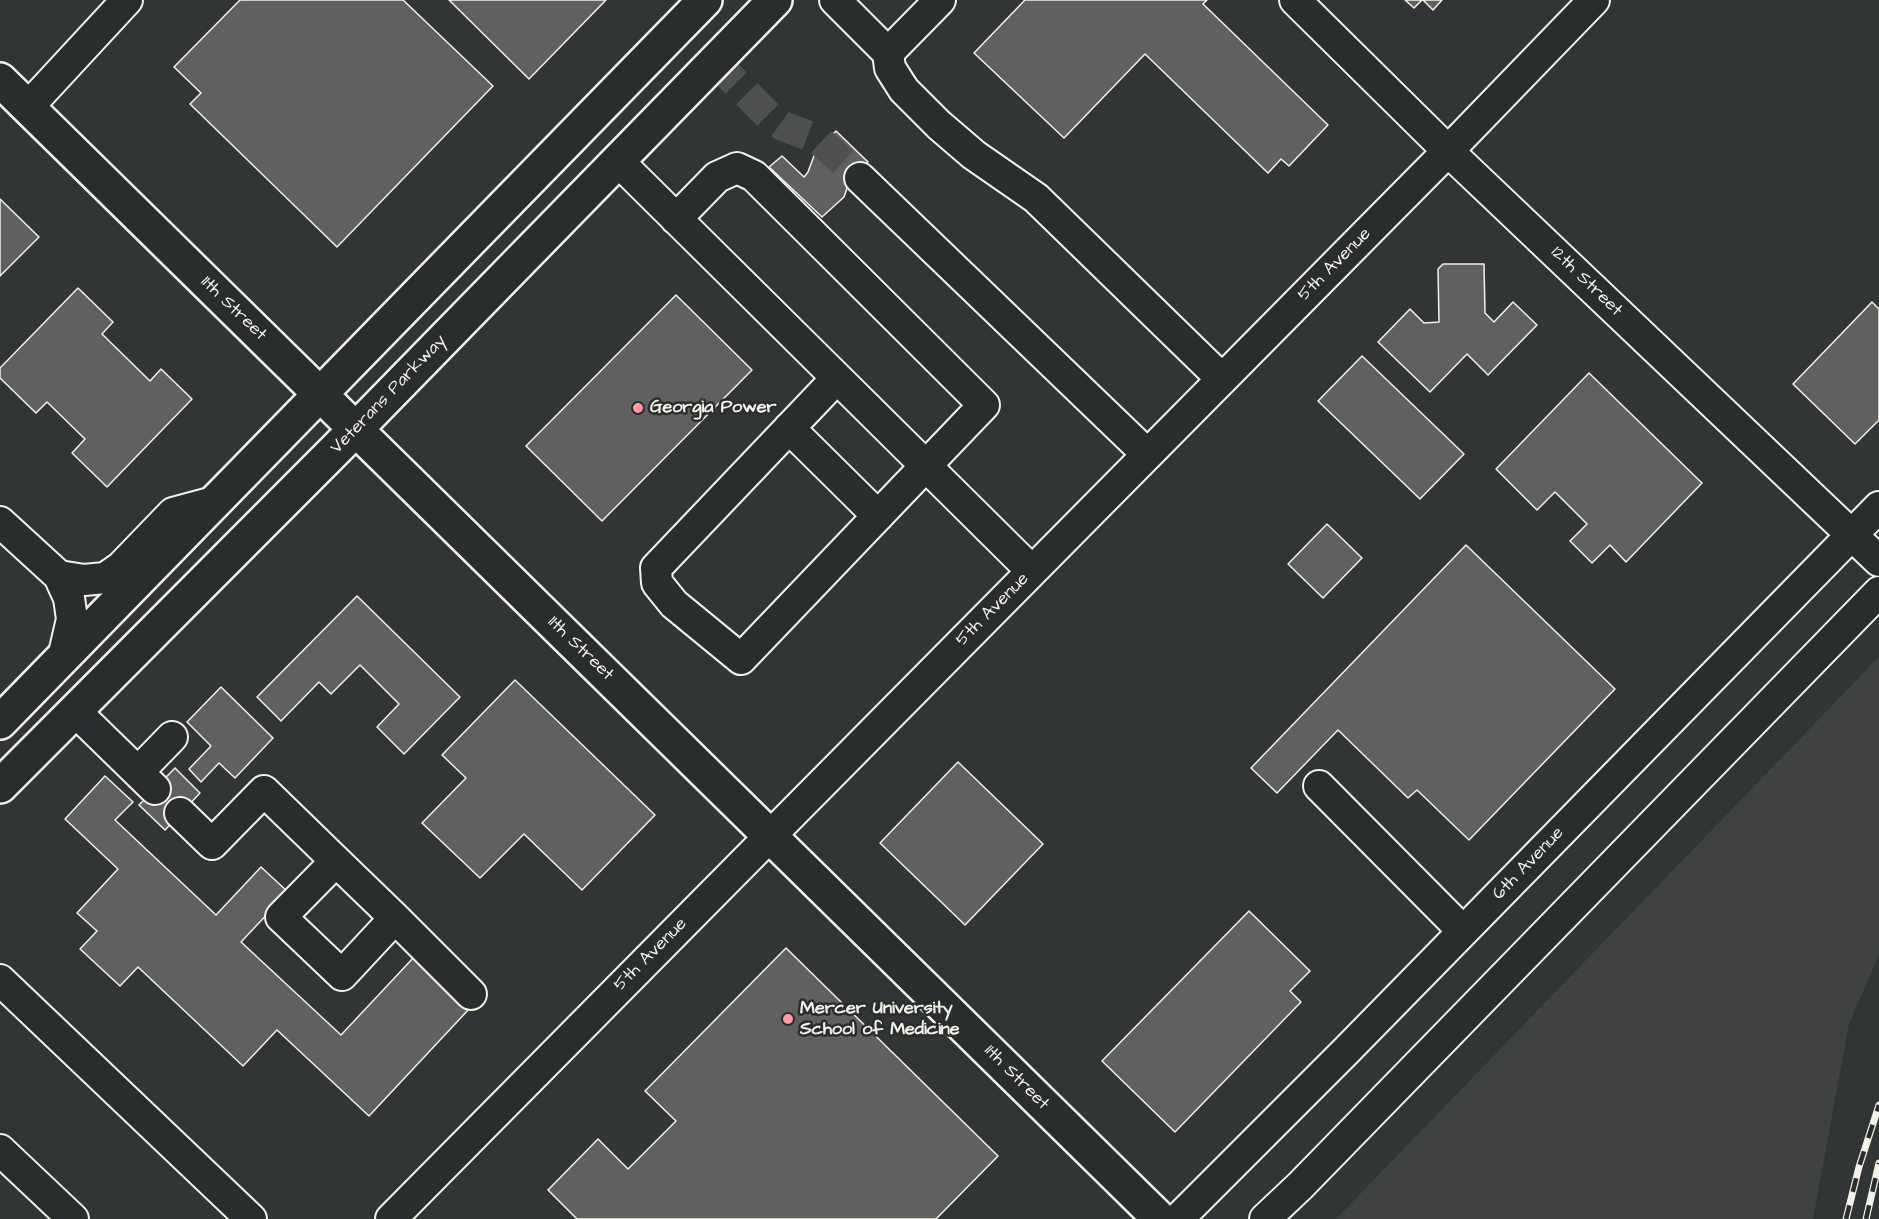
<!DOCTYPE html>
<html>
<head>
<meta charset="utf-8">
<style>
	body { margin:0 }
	canvas { display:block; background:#323535 }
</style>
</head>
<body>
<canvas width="1879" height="1219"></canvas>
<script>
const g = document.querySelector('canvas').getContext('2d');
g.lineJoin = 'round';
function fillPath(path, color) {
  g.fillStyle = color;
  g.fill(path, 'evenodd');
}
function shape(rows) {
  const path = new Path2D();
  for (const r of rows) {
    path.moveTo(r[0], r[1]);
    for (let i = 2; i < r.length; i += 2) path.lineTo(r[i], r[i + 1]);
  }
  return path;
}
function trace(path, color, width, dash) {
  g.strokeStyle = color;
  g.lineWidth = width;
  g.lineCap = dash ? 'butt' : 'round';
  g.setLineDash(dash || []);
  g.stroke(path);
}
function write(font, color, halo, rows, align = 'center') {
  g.font = font + ' "Architects Daughter",sans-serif';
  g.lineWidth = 5;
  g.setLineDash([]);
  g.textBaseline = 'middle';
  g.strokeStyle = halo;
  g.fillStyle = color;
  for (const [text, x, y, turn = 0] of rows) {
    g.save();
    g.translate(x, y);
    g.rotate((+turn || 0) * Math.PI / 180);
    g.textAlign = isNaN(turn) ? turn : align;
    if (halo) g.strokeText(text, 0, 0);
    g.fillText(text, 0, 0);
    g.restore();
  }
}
fillPath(shape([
	[1879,657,1879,954,1849,1024,1813,1219,1336,1219]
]), '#404242');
const building = shape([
	[240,0,403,0,493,86,337,247,190,104,201,93,174,67,240,0],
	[449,0,606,0,529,79,449,0],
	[1025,0,1207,0,1203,4,1328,125,1289,166,1281,159,1268,173,1145,54,1064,138,974,53,1025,0],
	[1405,0,1422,0,1414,8,1405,0],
	[1423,0,1442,0,1433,10,1423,0],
	[836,131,868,162,850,180,844,197,822,217,769,167,782,156,804,177,808,172,815,153,836,131],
	[0,199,39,237,0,276,0,199],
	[1443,264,1484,264,1485,313,1494,322,1513,302,1537,325,1488,375,1467,354,1430,392,1378,342,1410,309,1424,323,1439,322,1438,269,1443,264],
	[78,288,113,322,102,334,150,381,161,369,192,399,107,487,72,453,85,439,47,402,36,413,0,378,0,368,78,288],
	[676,295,752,370,602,521,526,446,676,295],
	[1872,302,1879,309,1879,420,1855,444,1793,384,1872,302],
	[1362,356,1464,454,1420,499,1318,401,1362,356],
	[1589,373,1702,483,1626,562,1610,545,1592,563,1570,541,1587,524,1555,492,1537,510,1496,469,1589,373],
	[1327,524,1362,558,1323,598,1288,564,1327,524],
	[1466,545,1615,689,1469,840,1417,790,1408,798,1338,730,1277,793,1251,768,1466,545],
	[357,596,460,697,404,754,377,727,399,704,360,665,331,694,319,682,281,721,257,697,357,596],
	[515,680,655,815,582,890,524,834,480,878,422,823,466,778,442,755,515,680],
	[221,687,273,738,235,778,219,763,201,782,189,769,211,746,187,722,221,687],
	[958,762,1043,844,965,925,880,843,958,762],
	[175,768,200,793,165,830,139,805,175,768],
	[105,776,133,802,115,820,216,915,261,867,288,892,241,942,341,1035,415,956,470,1008,369,1116,277,1030,243,1066,138,967,120,986,80,949,97,931,77,913,118,869,65,819,105,776],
	[1249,911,1310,971,1290,991,1301,1002,1175,1132,1102,1061,1249,911],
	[786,948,998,1156,936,1219,577,1219,548,1190,598,1139,628,1169,676,1121,645,1091,786,948]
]);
fillPath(building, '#5f605f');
trace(building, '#f4f1e8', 1.5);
trace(shape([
	[715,62,769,116,783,126,819,140,860,178]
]), '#4f5150', 30, [30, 15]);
const minor = shape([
	[835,0,888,53,890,68,904,90,939,125,974,155,1036,198,1222,379],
	[1295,0,1448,151,1879,561],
	[888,53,940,0],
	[28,107,127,0],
	[618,161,1032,571],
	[860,178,1147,454],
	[676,219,717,177,737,168,754,176,984,405,741,659,674,604,657,583,656,568,837,378],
	[789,428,878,516],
	[0,522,59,576,69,598,72,619,63,658],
	[59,576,84,580,105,578,121,567,173,513,214,502],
	[75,711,155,789],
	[138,772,172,737],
	[1319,786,1463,931],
	[180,813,212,844,264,791,336,861,395,918,342,975,281,917,336,861],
	[395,918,471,994],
	[0,980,251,1219],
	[0,1150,73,1219],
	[391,1219,1448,151,1594,0],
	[1178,1219,1347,1050,1879,507],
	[1265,1219,1300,1186,1879,592]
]);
const major = shape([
	[0,80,1160,1219],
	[0,722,705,0],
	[0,786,356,429,775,0]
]);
trace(minor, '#f4f1e8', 34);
trace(major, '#f4f1e8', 38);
trace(minor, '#2a2d2e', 30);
trace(major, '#2a2d2e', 33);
const rail = shape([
	[1846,1219,1859,1167,1879,1105],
	[1866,1219,1879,1163]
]);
trace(rail, '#f4f1e8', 7);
trace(rail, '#2a2d2e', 4.5, [14]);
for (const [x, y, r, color] of [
	[638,408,6,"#ff9aa2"],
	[788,1019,6,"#ff9aa2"]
]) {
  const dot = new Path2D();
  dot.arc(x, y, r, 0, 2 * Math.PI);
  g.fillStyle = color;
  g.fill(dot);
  trace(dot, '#2a2d2e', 2);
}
write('18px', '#f4f1e8', '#2a2d2e', [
	["5th Avenue",1335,265,-45],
	["12th Street",1586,282,44],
	["11th Street",233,309,44],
	["Veterans Parkway",389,395,-46],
	["5th Avenue",993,610,-45],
	["11th Street",580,649,44],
	["6th Avenue",1529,864,-46],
	["5th Avenue",651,955,-45],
	["11th Street",1016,1078,45]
]);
write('bold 18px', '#f4f1e8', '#2a2d2e', [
	["Georgia Power",650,408],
	["Mercer University",800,1009],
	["School of Medicine",800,1030]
], 'left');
</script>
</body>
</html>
